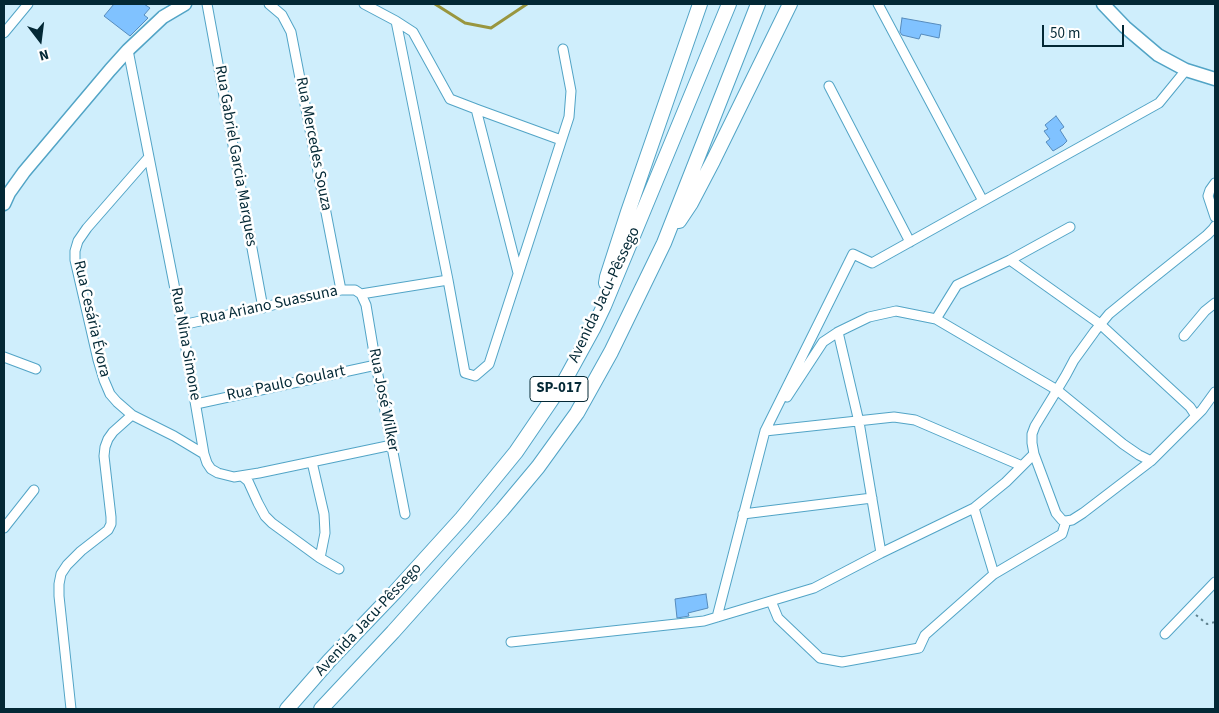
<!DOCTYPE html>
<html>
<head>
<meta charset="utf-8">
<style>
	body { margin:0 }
	#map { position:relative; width:1219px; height:713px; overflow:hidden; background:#cfeefc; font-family:"Source Sans 3",sans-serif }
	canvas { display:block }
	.frame { position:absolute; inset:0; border:5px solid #032835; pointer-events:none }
	.north { position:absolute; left:15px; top:15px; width:50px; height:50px; -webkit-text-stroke:4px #fff; paint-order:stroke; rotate:165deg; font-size:14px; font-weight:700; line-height:20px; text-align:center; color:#032835 }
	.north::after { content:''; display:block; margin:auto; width:18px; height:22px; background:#032835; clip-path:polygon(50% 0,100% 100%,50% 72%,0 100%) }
	.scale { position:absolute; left:1042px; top:25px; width:82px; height:22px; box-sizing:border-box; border:2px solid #032835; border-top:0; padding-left:6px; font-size:15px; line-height:18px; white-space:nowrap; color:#032835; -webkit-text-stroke:4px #fff; paint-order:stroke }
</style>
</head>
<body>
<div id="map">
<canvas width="1219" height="713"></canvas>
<div class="frame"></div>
<div class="north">N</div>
<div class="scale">50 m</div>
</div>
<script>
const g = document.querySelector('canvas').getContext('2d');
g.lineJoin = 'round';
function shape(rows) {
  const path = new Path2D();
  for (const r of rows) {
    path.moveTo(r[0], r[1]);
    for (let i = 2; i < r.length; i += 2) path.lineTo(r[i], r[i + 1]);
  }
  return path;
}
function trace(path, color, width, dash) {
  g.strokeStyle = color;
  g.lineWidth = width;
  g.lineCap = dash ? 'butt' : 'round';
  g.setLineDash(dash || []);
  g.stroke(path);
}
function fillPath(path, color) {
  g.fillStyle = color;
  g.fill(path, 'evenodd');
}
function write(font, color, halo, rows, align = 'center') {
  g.font = font + ' "Source Sans 3",sans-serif';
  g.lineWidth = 5;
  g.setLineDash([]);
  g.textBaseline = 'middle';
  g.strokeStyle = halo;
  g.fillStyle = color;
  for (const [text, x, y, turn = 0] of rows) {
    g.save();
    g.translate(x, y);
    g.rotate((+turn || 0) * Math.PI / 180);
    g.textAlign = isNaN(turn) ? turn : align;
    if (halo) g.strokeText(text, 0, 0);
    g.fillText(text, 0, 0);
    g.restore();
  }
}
trace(shape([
	[435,4,465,23,491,28,527,4]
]), '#99963f', 3);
const building = shape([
	[114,4,144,4,150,8,144,15,148,18,130,36,104,16,114,4],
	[902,18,941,25,939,38,921,34,919,39,902,35,900,32,902,18],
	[1056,116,1064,127,1060,130,1067,141,1063,145,1053,151,1046,142,1050,139,1044,131,1048,129,1045,125,1056,116],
	[706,594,708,608,688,613,689,616,677,618,675,599,706,594]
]);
fillPath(building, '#80c2ff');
trace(building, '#568bbc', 1);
const minor = shape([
	[207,4,263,308],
	[269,4,282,15,291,32,341,290],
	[364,4,396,21],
	[878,4,983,201],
	[4,33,28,4],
	[128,50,182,325,204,454,207,463,211,469,218,473,234,477,259,473,392,445],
	[829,86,910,242],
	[149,157,87,228,78,241,75,251,75,260,98,360,104,380,110,394,117,402,132,415,174,436,204,454],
	[1215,183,1210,190,1208,196,1215,217],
	[1010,260,1100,324,1190,407,1196,416,1202,410,1215,392],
	[518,273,476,109,561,140],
	[448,280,396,21,413,32,450,99,476,109],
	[361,294,448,280,465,373,475,376,489,364,569,117,571,91,563,49],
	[936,319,1057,390,1123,444,1139,455,1151,461,1083,513,1072,520,1066,521,1062,520,1056,513,1034,454,1032,443,1032,434,1035,426,1057,390,1066,375,1074,360,1095,331,1109,314,1142,287,1207,235,1213,229,1215,226],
	[182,325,341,290,355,290,361,294,366,305,376,365,405,514],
	[1184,336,1205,311,1215,303],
	[4,357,36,369],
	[787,397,823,342,838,332],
	[196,404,376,365],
	[765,431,853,254,872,263,1159,103,1186,70],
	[765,431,894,417,915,420,1022,466],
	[1151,461,1196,416],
	[312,462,324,514,325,533,320,558],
	[242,476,248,481,258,503,265,516,272,523,320,558,339,569],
	[974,508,994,574,1062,534,1066,521],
	[743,514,872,498],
	[4,528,34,490],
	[881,553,974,508,1006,482,1034,454],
	[771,601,778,618,820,658,842,662,919,648,925,635,994,574],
	[717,617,765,431,768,427],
	[1165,634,1215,582],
	[511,642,704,621,814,588,881,553,859,422,838,332,869,317,896,311,936,319,957,285,1010,260,1070,227],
	[71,709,59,596,59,584,61,574,67,565,81,551,108,530,111,524,111,517,104,456,105,447,108,439,113,432,132,415]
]);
const secondary = shape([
	[1103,4,1125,27,1158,55,1186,70,1215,79],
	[4,204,9,193,24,172,110,70,128,50,163,17,185,4]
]);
const trunk = shape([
	[679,221,691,203,713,161,790,4],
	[606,283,607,277,628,212,700,4],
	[287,709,329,661,395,592,462,518,516,452,565,380,593,329,604,306,729,4],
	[321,709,393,632,502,510,538,467,577,413,611,352,664,243,758,4]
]);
trace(minor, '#52a4c6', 11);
trace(secondary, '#52a4c6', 15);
trace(trunk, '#52a4c6', 16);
trace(shape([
	[1196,615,1207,624,1215,622]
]), '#5f828f', 2, [2.5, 4]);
trace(minor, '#fff', 9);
trace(secondary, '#fff', 12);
trace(trunk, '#fff', 14);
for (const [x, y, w] of [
	[559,389,58]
]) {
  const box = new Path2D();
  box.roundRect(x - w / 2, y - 12.5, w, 25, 4);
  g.fillStyle = '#fff';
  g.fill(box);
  trace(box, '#032835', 1);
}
write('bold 15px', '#032835', null, [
	["SP-017",559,389]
]);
write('16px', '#032835', '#fff', [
	["Rua Mercedes Souza",313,144,79],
	["Rua Gabriel Garcia Marques",235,156,80],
	["Avenida Jacu-Pêssego",605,295,-65],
	["Rua Ariano Suassuna",269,306,-12],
	["Rua Cesária Évora",91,319,77],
	["Rua Nina Simone",185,344,80],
	["Rua Paulo Goulart",286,384,-12],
	["Rua José Wilker",383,400,79],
	["Avenida Jacu-Pêssego",369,620,-47]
]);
</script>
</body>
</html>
